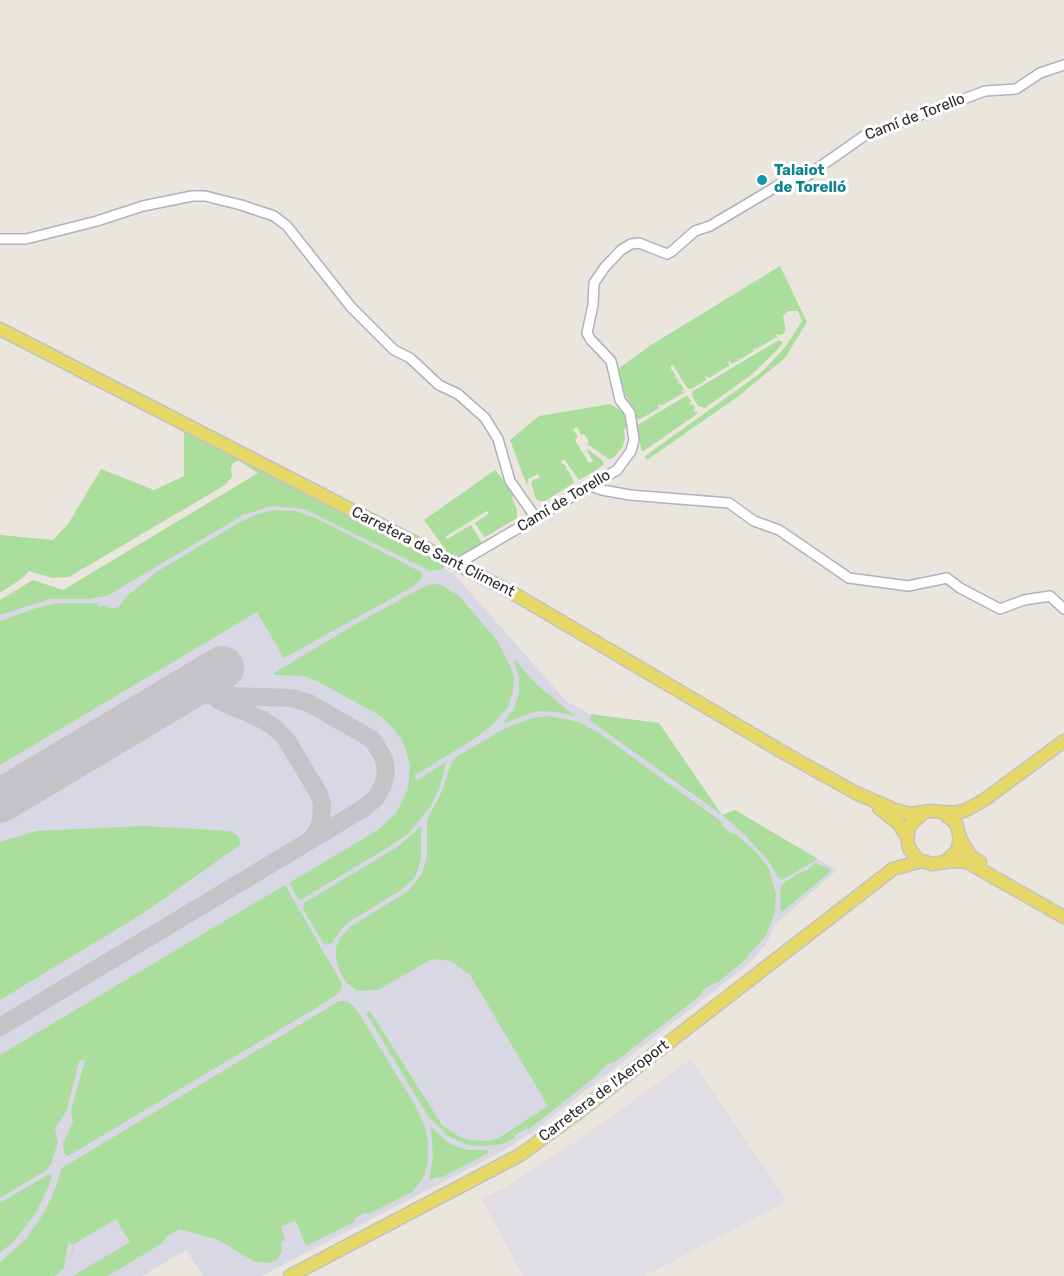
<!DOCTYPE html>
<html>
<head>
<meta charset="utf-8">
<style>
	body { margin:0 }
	canvas { display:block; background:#ebe6dd }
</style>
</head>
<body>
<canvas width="1064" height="1276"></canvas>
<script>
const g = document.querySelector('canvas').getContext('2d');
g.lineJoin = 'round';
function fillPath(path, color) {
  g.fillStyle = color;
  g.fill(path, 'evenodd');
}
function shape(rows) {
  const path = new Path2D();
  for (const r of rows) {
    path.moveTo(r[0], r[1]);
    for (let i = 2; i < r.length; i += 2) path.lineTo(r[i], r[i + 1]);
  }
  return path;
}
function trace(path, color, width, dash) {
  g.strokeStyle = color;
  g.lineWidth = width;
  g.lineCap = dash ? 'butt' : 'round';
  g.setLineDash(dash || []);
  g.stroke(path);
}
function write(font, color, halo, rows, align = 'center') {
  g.font = font + ' Rubik,sans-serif';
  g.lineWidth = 6;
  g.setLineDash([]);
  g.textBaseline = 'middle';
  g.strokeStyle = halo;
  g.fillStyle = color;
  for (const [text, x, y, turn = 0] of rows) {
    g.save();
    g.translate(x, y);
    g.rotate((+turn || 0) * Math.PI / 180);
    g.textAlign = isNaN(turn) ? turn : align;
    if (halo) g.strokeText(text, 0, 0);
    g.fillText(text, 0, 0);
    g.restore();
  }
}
fillPath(shape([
	[691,1059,787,1201,645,1276,523,1276,481,1198,503,1189,584,1136]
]), '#e0dde4');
fillPath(shape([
	[258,473,436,560,444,569,454,574,567,702,590,714,659,723,722,815,735,810,837,870,775,925,766,944,750,963,531,1133,501,1152,261,1276,203,1276,186,1250,142,1276,0,1276,0,600,33,580,63,590]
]), '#d8d8e4');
fillPath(shape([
	[780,266,807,322,785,358,740,395,647,460,645,456,762,372,786,346,802,321,798,311,788,311,783,316,786,330,783,334,780,335,776,334,777,337,756,349,753,348,754,351,732,364,730,361,728,363,730,365,709,378,707,376,705,377,706,380,691,389,687,388,673,365,670,366,672,370,669,372,673,371,676,376,674,378,677,378,679,382,677,384,680,383,684,389,681,391,685,392,661,406,660,404,658,405,659,408,639,420,637,418,635,419,634,409,624,393,619,368,651,345],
	[779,340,783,342,778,349,751,375,705,408,698,406,692,396,693,391],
	[686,396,688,396,687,399,689,398,692,402,689,403,691,405,693,404,695,408,693,410,695,412,697,411,697,414,642,452,636,426],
	[610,404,626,414,627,428,624,429,625,438,622,448,614,457,609,459,587,444,589,442,584,434,581,435,577,427,573,429,578,437,575,440,589,463,593,461,587,451,589,450,603,461,604,464,595,471,579,480,564,459,561,462,562,464,564,464,567,468,565,470,568,470,570,473,568,474,571,475,574,483,545,501,540,501,536,499,531,483,533,480,540,478,538,474,528,479,527,486,510,440,539,416],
	[184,428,444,563,444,569,430,571,304,509,272,506,243,515,107,596,89,599,50,599,0,615,0,600,33,580,63,590,258,473,239,461,234,462,231,468,232,477,225,485,69,577,52,578,29,571,21,579,0,593,0,535,53,540,68,524,101,469,154,490,184,476],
	[495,470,513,492,511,493,512,495,514,494,512,498,517,510,517,518,485,537,483,536,475,523,489,513,487,511,445,537,447,539,471,525,482,543,460,556,447,552,424,520],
	[274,510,296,511,320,520,419,571,422,573,422,578,414,586,284,658,257,612,0,765,0,621,39,607,61,603,97,603,99,607,107,605,111,609,119,607,126,597,158,571,240,522,258,514],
	[433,584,442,585,459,596,496,639,510,666,514,677,513,692,508,707,492,725,474,739,414,776,417,780,446,762,440,786,430,807,409,833,387,848,302,899,298,899,289,883,378,830,397,812,408,789,410,765,405,747,400,737,388,723,379,715,317,681,304,676,275,675,274,673,354,625,423,587],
	[515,660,537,685,575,716,558,712,540,711,530,713,506,723,504,721,513,710,519,694,519,678,514,661],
	[590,714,659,723,722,815,735,810,818,859,782,880,779,879,768,860,742,832,722,815,591,721],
	[549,716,579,722,599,733,723,823,722,826,731,833,736,834,759,855,769,869,776,894,774,915,766,935,744,961,717,983,712,984,702,991,701,995,615,1062,608,1064,600,1071,599,1074,529,1129,526,1129,515,1135,515,1138,503,1144,485,1146,468,1145,448,1136,427,1115,366,1013,370,1011,442,1125,460,1137,470,1140,487,1141,499,1138,548,1106,470,975,451,961,432,959,378,990,357,991,347,983,340,972,336,959,336,947,341,937,350,927,408,891,422,874,427,855,427,820,442,791,451,764,456,757,504,729,532,718],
	[145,826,230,831,237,835,240,840,240,845,142,914,0,1000,0,842,36,831],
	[421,826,421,860,415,877,401,890,349,922,341,929,332,943,324,944,303,909,304,903,399,846],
	[815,863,830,869,830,872,782,912,780,908,781,885,797,874,807,870],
	[285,885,342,984,340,992,326,1002,68,1156,64,1153,63,1144,73,1122,71,1111,85,1060,79,1061,67,1109,55,1129,58,1142,51,1164,45,1171,0,1198,0,1055],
	[339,1001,347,1001,355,1007,415,1105,425,1127,428,1141,428,1161,423,1178,412,1192,369,1214,365,1213,355,1218,354,1222,306,1246,296,1221,281,1226,285,1240,281,1242,282,1252,277,1260,269,1263,255,1262,218,1240,180,1229,167,1236,161,1244,108,1276,73,1276,130,1242,116,1219,74,1244,70,1263,73,1244,68,1243,64,1268,54,1276,0,1276,0,1262,25,1240,44,1213,52,1197,62,1168],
	[431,1127,450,1144,467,1150,487,1150,488,1153,441,1178,437,1177,429,1181,433,1157],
	[49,1174,52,1176,48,1187,36,1213,15,1240,0,1253,0,1203]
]), '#abdd9d');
trace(shape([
	[218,700,263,720,274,727,286,739,319,794,322,803,321,821,317,831,310,840],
	[0,1027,364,808,376,798,383,785,386,772,384,759,373,740,309,703,292,698,197,695,180,696,168,700]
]), '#c6c3c8', 18);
trace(shape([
	[0,801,222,668]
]), '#c6c3c8', 44);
const minor = shape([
	[0,239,26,239,97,221,143,206,192,196,205,196,241,205,274,216,287,226,351,307,394,350,410,358,439,385,458,394,485,418,498,439,510,481,536,518],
	[591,486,602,490,630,495,729,503,754,521,779,530,849,578,908,586,947,578,960,588,1000,609,1024,600,1050,596,1064,609],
	[457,564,617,470,631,451,634,440,630,413,620,400,611,361,591,340,587,333,593,305,594,283,605,267,621,250,631,244,639,243,667,254,671,252,695,231,710,226,784,182,801,180,864,136,985,91,1016,89,1040,73,1064,65]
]);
const major = shape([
	[0,329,511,592,786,754,856,793,895,810,911,814,930,811,953,813,964,811,984,800,1064,741],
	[879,808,898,823,907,837],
	[943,813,956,823,960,838,957,851,946,861],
	[922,814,910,825,907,837,909,848,918,860,932,864,952,861,967,862,1064,917],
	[960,838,971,857,980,862],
	[290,1276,520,1155,575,1115,893,869,921,861]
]);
trace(minor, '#b0b1bc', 12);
trace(major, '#c3c3c3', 15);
trace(minor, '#fff', 9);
trace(major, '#e6d867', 12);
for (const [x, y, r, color] of [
	[762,180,6,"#0f9aa8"]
]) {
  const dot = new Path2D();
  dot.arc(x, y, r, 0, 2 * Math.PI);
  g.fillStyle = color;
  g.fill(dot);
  trace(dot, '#fff', 2);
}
write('15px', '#2a2a2a', '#fff', [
	["Camí de Torello",915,117,-21],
	["Camí de Torello",564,501,-31],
	["Carretera de Sant Climent",433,552,27],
	["Carretera de l'Aeroport",604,1091,-37]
]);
write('bold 15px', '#0d838f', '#fff', [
	["Talaiot",774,171],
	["de Torelló",774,188]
], 'left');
</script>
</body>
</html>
